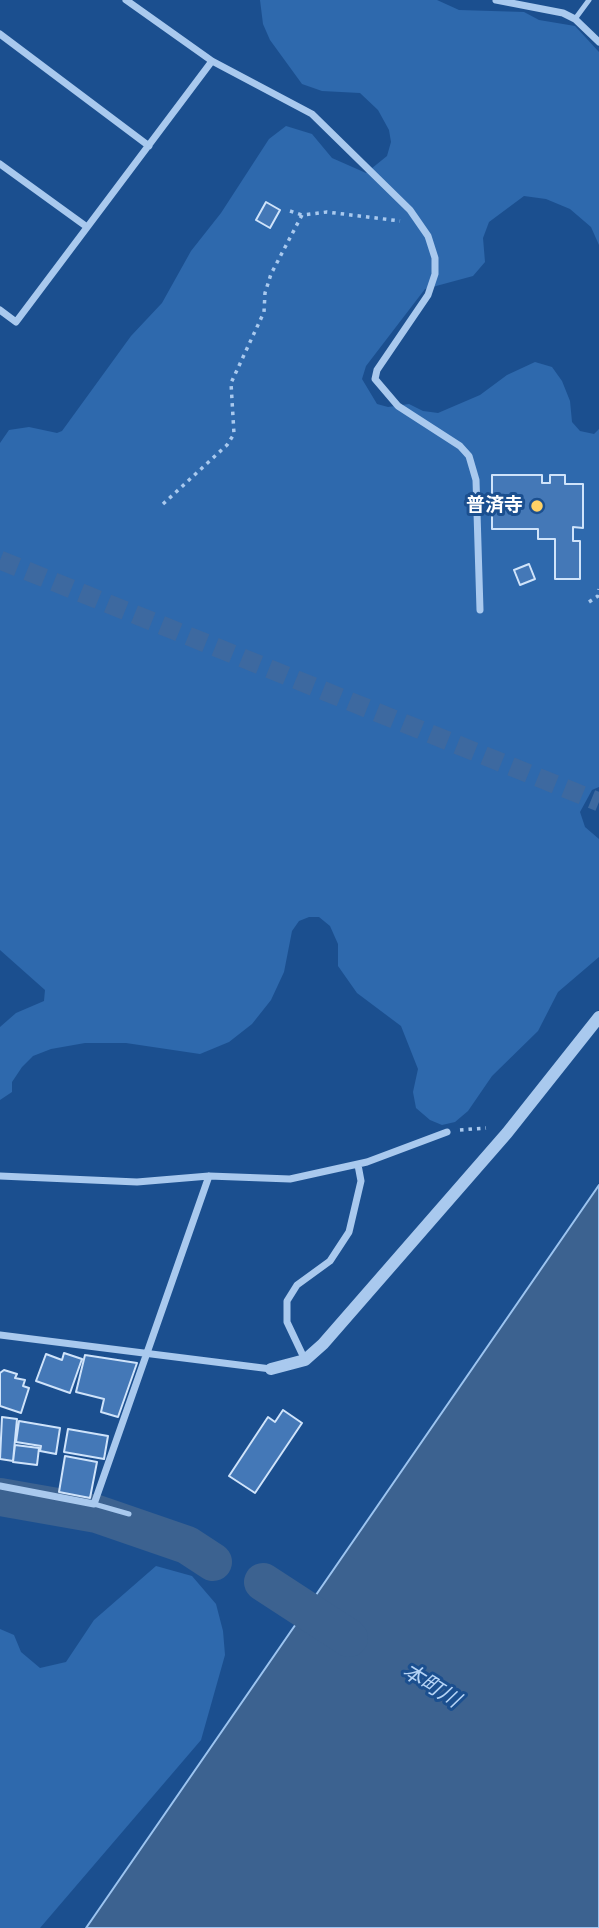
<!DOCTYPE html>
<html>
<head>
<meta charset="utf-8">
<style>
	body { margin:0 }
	canvas { display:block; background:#1b4f8f }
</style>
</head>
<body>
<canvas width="599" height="1928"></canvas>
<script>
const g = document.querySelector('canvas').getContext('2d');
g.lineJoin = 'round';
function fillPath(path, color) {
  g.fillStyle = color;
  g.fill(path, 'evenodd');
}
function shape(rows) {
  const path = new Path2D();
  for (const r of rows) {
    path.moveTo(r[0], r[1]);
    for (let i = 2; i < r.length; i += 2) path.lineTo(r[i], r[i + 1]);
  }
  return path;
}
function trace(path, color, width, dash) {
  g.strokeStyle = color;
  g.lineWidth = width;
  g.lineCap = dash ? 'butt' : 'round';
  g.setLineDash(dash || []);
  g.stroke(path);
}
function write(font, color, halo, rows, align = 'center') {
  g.font = font + ' "PT Sans","Noto Sans JP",sans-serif';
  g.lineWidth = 6;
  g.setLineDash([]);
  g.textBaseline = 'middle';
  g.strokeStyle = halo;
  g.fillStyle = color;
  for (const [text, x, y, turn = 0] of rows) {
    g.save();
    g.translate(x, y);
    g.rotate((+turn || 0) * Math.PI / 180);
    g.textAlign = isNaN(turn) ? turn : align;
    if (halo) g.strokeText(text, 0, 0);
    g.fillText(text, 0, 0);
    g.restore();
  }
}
fillPath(shape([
	[260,0,437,0,459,10,524,12,539,20,575,26,599,52,599,245,591,227,570,209,546,199,524,196,489,222,483,238,485,262,473,276,425,289,366,366,362,379,377,404,388,407,409,404,423,411,438,413,480,395,507,375,535,362,552,367,562,381,570,401,572,422,580,431,594,434,599,429,599,787,592,790,580,812,585,827,599,839,599,957,558,992,538,1031,492,1076,468,1111,455,1122,442,1125,430,1120,416,1108,413,1092,418,1069,401,1026,357,993,338,966,338,944,330,926,319,917,309,917,299,921,292,931,284,972,271,1000,252,1024,229,1042,200,1054,126,1043,85,1043,51,1049,33,1056,22,1067,12,1082,12,1092,0,1100,0,1027,16,1013,44,1001,45,990,0,950,0,443,9,430,29,427,57,433,62,431,131,336,162,303,191,251,221,213,269,139,286,126,312,134,332,158,366,173,387,156,391,142,389,130,378,110,360,93,322,91,302,84,270,40,263,24],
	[156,1566,192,1576,216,1604,223,1631,225,1655,201,1740,40,1928,0,1928,0,1629,14,1635,21,1652,40,1668,66,1662,94,1620]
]), '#2e69ad');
const water = shape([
	[599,1185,599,1928,86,1928,599,1185]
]);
fillPath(water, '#3c6290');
trace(water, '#9cc4f0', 2);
trace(shape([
	[0,1497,97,1514,187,1545,213,1562],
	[263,1582,349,1638]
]), '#3c6290', 38);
const building = shape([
	[266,202,280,210,270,228,256,220,266,202],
	[492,475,542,475,542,483,550,483,550,475,565,475,565,484,583,484,583,528,573,527,573,541,580,541,580,579,555,579,555,539,538,539,538,529,492,529,492,475],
	[529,564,535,579,520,585,514,570,529,564],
	[64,1353,82,1359,70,1393,36,1381,46,1354,62,1360,64,1353],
	[85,1355,137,1363,118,1417,101,1412,104,1399,76,1392,85,1355],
	[4,1370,17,1374,15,1378,25,1380,23,1386,29,1388,21,1413,0,1406,0,1373,4,1370],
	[283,1410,302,1423,255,1493,229,1476,268,1417,275,1422,283,1410],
	[2,1417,17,1419,13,1461,0,1459,2,1417],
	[19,1421,60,1428,56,1454,40,1451,41,1446,16,1442,19,1421],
	[68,1429,108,1436,104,1459,64,1452,68,1429],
	[15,1445,39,1448,37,1465,13,1462,15,1445],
	[65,1456,97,1462,90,1498,59,1492,65,1456]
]);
fillPath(building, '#4478b7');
trace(building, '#cfe3fa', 2);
trace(shape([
	[0,560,599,802]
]), '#3d69a0', 19, [19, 10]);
trace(shape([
	[290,211,302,215],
	[163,504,227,445,234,434,231,383,264,312,265,293,271,274,302,215,327,212,400,221],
	[589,602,598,596,599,589],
	[460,1130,486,1128]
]), '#a9c9ee', 3.5, [3.5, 5]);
trace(shape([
	[575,19,589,0],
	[94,1504,129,1514]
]), '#a9c9ee', 5);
trace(shape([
	[126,0,212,61,312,114,410,210,428,236,435,258,435,274,428,295,377,370,375,379,398,406,460,446,469,456,476,480,480,610],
	[496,0,563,13,575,19,599,42],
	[0,34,149,146],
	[0,164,87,227],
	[0,310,16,322,212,61],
	[0,1176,137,1182,209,1176,290,1179,367,1162,447,1132],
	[0,1335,271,1369],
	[305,1360,287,1322,287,1301,297,1285,330,1261,349,1232,361,1181,358,1165],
	[0,1486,94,1504,209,1176]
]), '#a9c9ee', 7);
trace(shape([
	[271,1369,305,1360,323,1344,507,1133,599,1017]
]), '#a9c9ee', 12);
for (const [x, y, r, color] of [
	[537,506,7,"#ffd166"]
]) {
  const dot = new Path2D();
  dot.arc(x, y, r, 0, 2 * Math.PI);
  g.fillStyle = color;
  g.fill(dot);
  trace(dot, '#1b4f8f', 2.5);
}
write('bold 19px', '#fff', '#1b4f8f', [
	["普済寺",523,506]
], 'right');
write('italic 21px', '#b5d3f5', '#1b4f8f', [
	["本町川",431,1686,32]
]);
</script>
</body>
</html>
